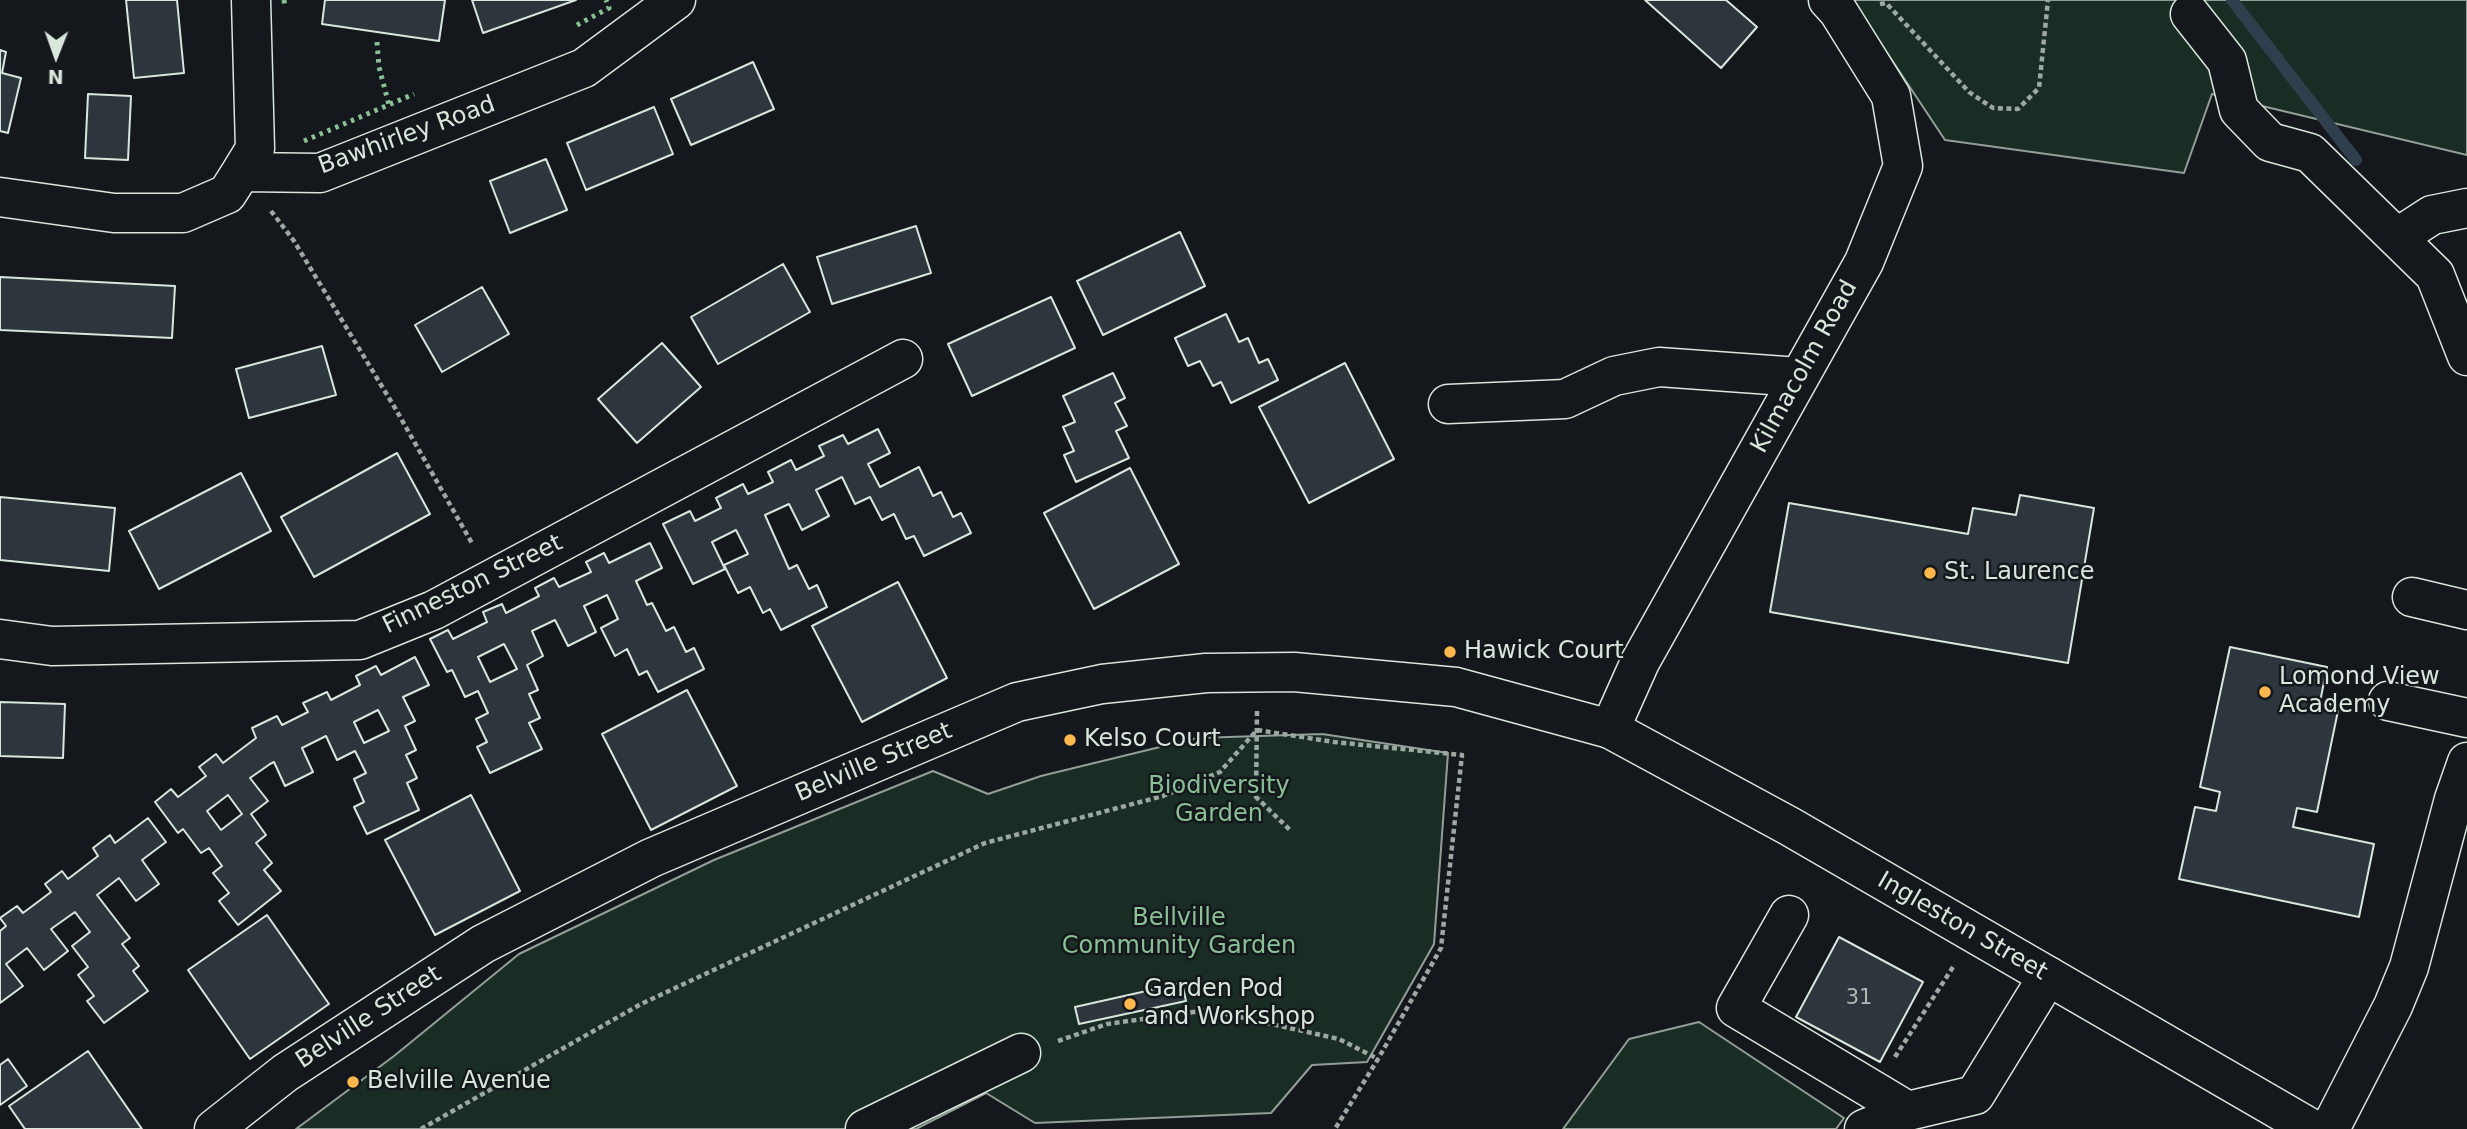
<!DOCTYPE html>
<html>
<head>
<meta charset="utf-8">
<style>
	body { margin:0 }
	#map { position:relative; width:2467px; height:1129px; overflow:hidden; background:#14181c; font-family:"DejaVu Sans",sans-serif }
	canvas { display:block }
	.north { position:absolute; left:21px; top:21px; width:70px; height:70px; -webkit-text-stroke:5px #14181c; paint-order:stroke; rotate:181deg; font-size:19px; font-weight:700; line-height:28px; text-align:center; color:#d8e6dc }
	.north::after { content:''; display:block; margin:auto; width:24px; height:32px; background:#d8e6dc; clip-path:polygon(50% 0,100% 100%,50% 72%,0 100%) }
</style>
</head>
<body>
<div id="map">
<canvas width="2467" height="1129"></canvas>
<div class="north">N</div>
</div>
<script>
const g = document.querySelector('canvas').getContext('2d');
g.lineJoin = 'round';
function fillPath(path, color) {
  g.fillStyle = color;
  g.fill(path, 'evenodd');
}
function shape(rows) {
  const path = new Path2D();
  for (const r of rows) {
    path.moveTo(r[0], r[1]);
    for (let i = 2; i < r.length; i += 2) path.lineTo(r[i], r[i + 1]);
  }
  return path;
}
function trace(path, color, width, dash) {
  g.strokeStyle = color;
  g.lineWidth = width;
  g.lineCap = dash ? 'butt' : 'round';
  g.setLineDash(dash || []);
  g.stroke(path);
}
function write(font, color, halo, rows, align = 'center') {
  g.font = font + ' "DejaVu Sans",sans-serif';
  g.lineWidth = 5;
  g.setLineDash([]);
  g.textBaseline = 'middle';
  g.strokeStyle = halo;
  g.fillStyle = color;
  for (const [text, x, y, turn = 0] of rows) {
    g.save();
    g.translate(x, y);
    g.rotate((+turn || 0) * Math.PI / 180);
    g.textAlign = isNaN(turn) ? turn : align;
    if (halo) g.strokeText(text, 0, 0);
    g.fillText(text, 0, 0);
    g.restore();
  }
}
const green = shape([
	[1852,0,2467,0,2467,155,2212,94,2184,173,1945,140,1852,0],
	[1322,734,1448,753,1434,944,1367,1062,1312,1065,1271,1113,1035,1123,986,1093,916,1129,296,1129,394,1056,519,954,714,860,933,771,988,794,1041,776,1197,738,1322,734],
	[1699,1022,1844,1118,1836,1129,1563,1129,1629,1039,1699,1022]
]);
fillPath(green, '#1a2d24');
trace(green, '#939e99', 2);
trace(shape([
	[2232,0,2356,160]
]), '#2f3f4d', 12);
const building = shape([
	[126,0,177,0,184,73,134,78,126,0],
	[325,0,445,0,439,41,322,24,325,0],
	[472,0,576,0,483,33,472,0],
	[1645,0,1726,0,1757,27,1721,68,1645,0],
	[0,50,6,52,2,73,21,78,8,133,0,131,0,50],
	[753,62,774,109,691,145,671,99,753,62],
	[88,94,131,96,128,160,85,158,88,94],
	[654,107,673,154,586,190,567,143,654,107],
	[546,159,567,210,510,233,490,181,546,159],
	[916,226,931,273,832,304,817,257,916,226],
	[1180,232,1205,286,1103,335,1077,281,1180,232],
	[783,264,810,312,718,364,691,317,783,264],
	[0,277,175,286,172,338,0,330,0,277],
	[482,287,509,334,442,372,415,325,482,287],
	[1051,297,1075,348,972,396,948,344,1051,297],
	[1226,314,1239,342,1248,338,1259,363,1268,359,1278,380,1231,403,1221,382,1213,386,1200,361,1188,366,1175,338,1226,314],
	[662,343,701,387,637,443,598,399,662,343],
	[322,346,336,395,249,418,236,369,322,346],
	[1345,363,1394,459,1309,503,1259,407,1345,363],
	[1113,373,1125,398,1115,403,1127,426,1116,431,1129,458,1076,482,1064,455,1074,451,1063,427,1075,422,1063,396,1113,373],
	[878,429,890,453,868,464,880,487,919,467,933,496,941,492,953,517,961,513,971,533,924,556,914,536,906,539,894,514,882,520,870,497,855,504,842,477,816,490,829,516,802,530,789,504,765,515,789,569,797,565,809,589,817,585,827,607,781,630,770,609,763,613,750,587,738,593,724,565,748,554,736,530,712,542,725,569,693,584,663,524,690,511,695,521,721,508,716,498,743,484,748,494,773,482,768,472,791,460,796,470,824,456,819,446,843,435,848,444,878,429],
	[397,453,430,514,314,577,281,517,397,453],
	[1130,468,1179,564,1094,609,1044,513,1130,468],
	[241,473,271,531,159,589,129,531,241,473],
	[2020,495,2094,508,2068,663,1770,612,1789,503,1968,534,1973,508,2016,515,2020,495],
	[0,497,115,508,109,571,0,560,0,497],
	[650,543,662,568,636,581,647,605,652,603,666,631,674,627,686,652,694,648,704,669,658,692,647,671,639,675,627,649,615,656,601,628,618,619,607,595,584,606,596,632,568,646,555,620,532,631,543,656,527,665,538,690,529,694,540,718,529,723,542,749,490,773,477,747,487,742,476,719,488,713,478,691,465,697,452,670,447,672,430,639,448,630,453,639,487,622,483,612,502,604,506,613,539,596,535,588,554,578,559,587,591,572,586,562,604,553,609,563,650,543],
	[504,644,517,669,490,682,478,657,504,644],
	[898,582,947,678,862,722,812,626,898,582],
	[2230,647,2327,667,2320,702,2339,706,2317,812,2297,808,2293,827,2374,844,2359,917,2179,879,2195,807,2216,811,2220,792,2200,787,2230,647],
	[415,657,429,685,403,697,415,721,405,726,416,750,406,755,417,778,407,783,419,810,367,834,354,807,364,802,354,779,366,773,355,751,337,760,326,736,302,748,313,772,285,786,274,762,270,764,250,778,268,801,251,814,266,835,256,843,272,863,264,870,281,891,238,925,219,901,229,893,213,873,222,866,209,848,201,853,183,829,178,833,155,802,171,789,178,797,206,776,199,767,216,754,223,763,256,738,252,728,277,716,282,725,308,712,303,703,327,692,331,700,360,685,356,676,376,666,381,675,415,657],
	[378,710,389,731,364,743,354,722,378,710],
	[228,795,242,814,221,830,207,811,228,795],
	[687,690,737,786,651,830,602,734,687,690],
	[0,702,65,704,63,758,0,756,0,702],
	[471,795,520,891,435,935,385,840,471,795],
	[148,818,166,842,142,860,159,884,136,901,119,878,97,895,130,938,122,944,139,966,133,971,148,991,104,1023,87,1001,94,996,78,975,88,967,72,946,90,932,75,912,51,929,68,951,44,970,27,948,6,964,23,986,0,1003,0,931,6,926,0,918,17,906,23,913,51,892,45,884,62,871,68,879,98,856,93,848,110,835,115,843,148,818],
	[267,915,329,1004,250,1059,188,970,267,915],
	[1839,937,1923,982,1880,1062,1796,1017,1839,937],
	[1182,983,1186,1001,1079,1024,1075,1007,1182,983],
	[88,1051,142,1129,25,1129,9,1106,88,1051],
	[8,1059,27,1086,0,1105,0,1065,8,1059]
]);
fillPath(building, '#2c363c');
trace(building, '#d8e6dc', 2);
const minor = shape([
	[2190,14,2227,61,2239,110,2270,142,2310,153,2435,275,2467,356],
	[241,172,255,149,251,0],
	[0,197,114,213,183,213,227,194,241,172,320,173,584,68,676,0],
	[2398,237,2432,215,2467,208],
	[1448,404,1565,399,1614,376,1659,367,1799,377],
	[2412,597,2467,610],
	[0,639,52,646,360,640,434,610,903,359],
	[2388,701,2467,718],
	[1789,915,1736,1008,1908,1111],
	[214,1129,285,1073,483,944,651,858,1017,702,1102,684,1206,673,1294,672,1456,687,1610,729],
	[865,1129,1021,1053],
	[1864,1129,1908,1111,1975,1095,2048,976],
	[2330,1129,2393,1006,2409,967,2454,799,2467,762]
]);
const major = shape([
	[1828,0,1838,11,1891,96,1903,166,1864,262,1640,662,1610,729,1789,826,2312,1129]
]);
trace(minor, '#d8e6dc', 41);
trace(major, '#d8e6dc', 41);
trace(shape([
	[1880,4,1886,3,1969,92,1993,108,2018,109,2039,88,2048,0],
	[271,211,294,241,395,408,473,545],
	[1257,711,1256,797,1291,831],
	[1058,1041,1107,1024,1208,1010,1339,1039,1378,1059],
	[1895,1057,1953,967],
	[421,1129,641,1004,985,843,1163,796,1220,772,1257,730,1334,742,1462,755,1441,948,1378,1059,1335,1129]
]), '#9da8a2', 4.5, [5, 3.5]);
trace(minor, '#14181c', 38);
trace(major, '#14181c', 38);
trace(shape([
	[284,0,285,8],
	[577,25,609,8,606,0],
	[377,42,379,67,389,105],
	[304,141,414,94]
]), '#8ac095', 5, [3.5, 5]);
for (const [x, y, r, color] of [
	[1930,573,7,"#ffb74d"],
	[1450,652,7,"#ffb74d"],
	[2265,692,7,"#ffb74d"],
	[1070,740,7,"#ffb74d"],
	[1130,1004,7,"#ffb74d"],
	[353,1082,7,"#ffb74d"]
]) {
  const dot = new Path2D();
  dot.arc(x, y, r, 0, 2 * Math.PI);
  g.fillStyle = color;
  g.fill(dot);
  trace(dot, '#14181c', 2.5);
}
write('21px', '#adbab4', null, [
	["31",1859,999]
]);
write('24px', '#d8e6dc', '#14181c', [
	["Bawhirley Road",407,136,-20],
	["Kilmacolm Road",1805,367,-61],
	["Finneston Street",473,585,-26],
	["Belville Street",874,763,-23],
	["Ingleston Street",1962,927,30],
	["Belville Street",369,1018,-33]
]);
write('24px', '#d8e6dc', '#14181c', [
	["St. Laurence",1944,573],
	["Hawick Court",1464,652],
	["Lomond View",2279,678],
	["Academy",2279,706],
	["Kelso Court",1084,740],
	["Garden Pod",1144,990],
	["and Workshop",1144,1018],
	["Belville Avenue",367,1082]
], 'left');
write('24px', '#8ac095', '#14181c', [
	["Biodiversity",1219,787],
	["Garden",1219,815],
	["Bellville",1179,919],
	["Community Garden",1179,947]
]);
</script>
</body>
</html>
